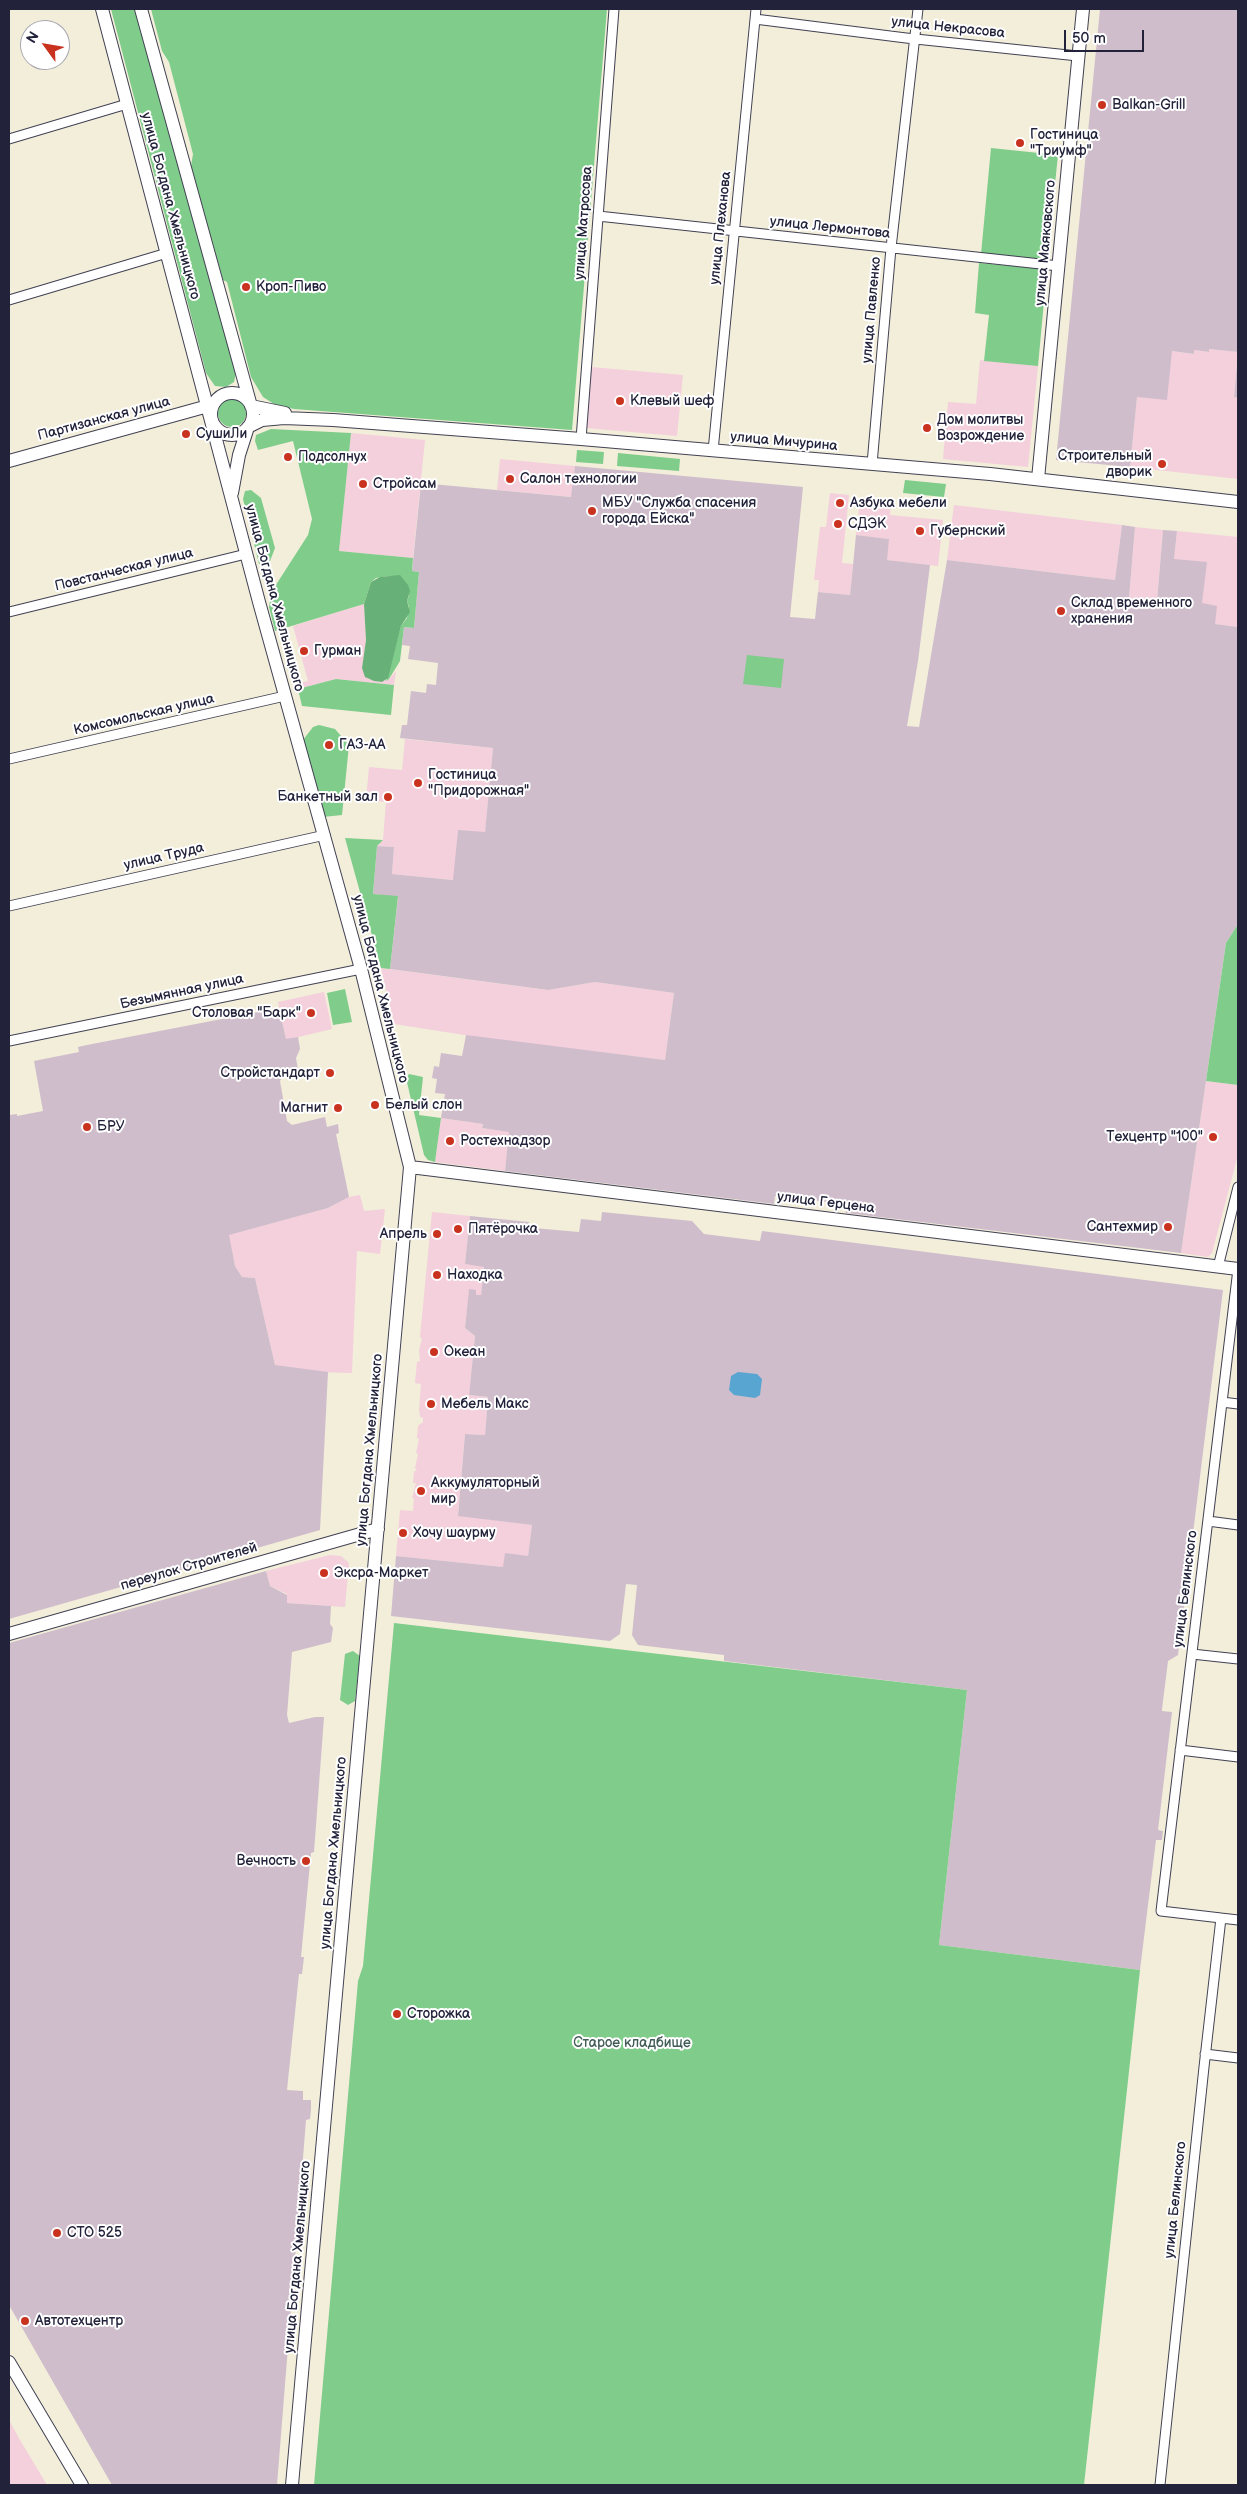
<!DOCTYPE html>
<html>
<head>
<meta charset="utf-8">
<style>
	body { margin:0 }
	#map { position:relative; width:1247px; height:2494px; overflow:hidden; background:#f2eeda; font-family:"Balsamiq Sans",sans-serif }
	canvas { display:block }
	.frame { position:absolute; inset:0; border:10px solid #22223b; pointer-events:none }
	.north { position:absolute; left:20px; top:20px; width:50px; height:50px; box-sizing:border-box; background:#fff; border:1px solid #a7a7b1; border-radius:50%; rotate:302deg; font-size:14px; font-weight:700; line-height:20px; text-align:center; color:#22223b }
	.north::after { content:''; display:block; margin:auto; width:18px; height:22px; background:#c8321e; clip-path:polygon(50% 0,100% 100%,50% 72%,0 100%) }
	.scale { position:absolute; left:1064px; top:30px; width:80px; height:22px; box-sizing:border-box; border:2px solid #22223b; border-top:0; padding-left:6px; font-size:15px; line-height:18px; white-space:nowrap; color:#22223b; -webkit-text-stroke:4px #fff; paint-order:stroke }
</style>
</head>
<body>
<div id="map">
<canvas width="1247" height="2494"></canvas>
<div class="frame"></div>
<div class="north">N</div>
<div class="scale">50 m</div>
</div>
<script>
const g = document.querySelector('canvas').getContext('2d');
g.lineJoin = 'round';
function fillPath(path, color) {
  g.fillStyle = color;
  g.fill(path, 'evenodd');
}
function shape(rows) {
  const path = new Path2D();
  for (const r of rows) {
    if (r.length === 3) {
      path.moveTo(r[0] + r[2], r[1]);
      path.arc(r[0], r[1], r[2], 0, 2 * Math.PI);
      continue;
    }
    path.moveTo(r[0], r[1]);
    for (let i = 2; i < r.length; i += 2) path.lineTo(r[i], r[i + 1]);
  }
  return path;
}
function trace(path, color, width, dash) {
  g.strokeStyle = color;
  g.lineWidth = width;
  g.lineCap = dash ? 'butt' : 'round';
  g.setLineDash(dash || []);
  g.stroke(path);
}
function write(font, color, halo, rows, align = 'center') {
  g.font = font + ' "Balsamiq Sans",sans-serif';
  g.lineWidth = 4;
  g.setLineDash([]);
  g.textBaseline = 'middle';
  g.strokeStyle = halo;
  g.fillStyle = color;
  for (const [text, x, y, turn = 0] of rows) {
    g.save();
    g.translate(x, y);
    g.rotate((+turn || 0) * Math.PI / 180);
    g.textAlign = isNaN(turn) ? turn : align;
    if (halo) g.strokeText(text, 0, 0);
    g.fillText(text, 0, 0);
    g.restore();
  }
}
fillPath(shape([
	[1209,349,1238,352,1234,397,1238,398,1238,479,1130,467,1137,396,1172,351,1193,354,1194,350,1208,352],
	[980,360,1038,366,1028,467,943,459,948,402,976,404],
	[591,367,683,375,677,436,586,428],
	[351,433,425,440,413,558,339,551],
	[500,459,575,466,572,497,497,490],
	[830,493,849,495,842,563,853,564,850,595,818,592,819,580,814,580,820,527,826,527],
	[860,500,891,504,890,515,943,520,938,566,886,560,888,539,856,535],
	[954,505,1122,525,1115,580,947,560],
	[1135,527,1163,530,1157,601,1129,598],
	[1177,531,1238,537,1238,627,1215,624,1174,559],
	[364,604,366,640,362,668,368,679,379,682,389,679,396,671,394,685,336,679,298,689,296,684,308,681,293,626],
	[405,739,493,748,485,833,458,831,454,880,392,874,394,847,377,846,383,840,386,802,366,800,369,767,402,770],
	[381,968,547,990,595,982,674,993,665,1060,490,1039,394,1024],
	[324,992,332,1029,286,1040,278,1002],
	[1206,1081,1238,1085,1238,1155,1212,1253,1208,1257,1181,1253],
	[441,1118,483,1124,482,1128,510,1132,505,1171,435,1162],
	[360,1195,364,1211,385,1209,380,1254,357,1251,352,1373,317,1372,275,1365,255,1278,242,1277,235,1266,228,1235,328,1208,349,1197],
	[432,1212,470,1216,465,1264,484,1266,481,1295,476,1295,476,1290,469,1290,465,1328,475,1336,469,1395,488,1397,485,1435,465,1434,458,1515,532,1525,528,1556,503,1567,396,1556,400,1510,413,1511,414,1498,412,1498,416,1483,413,1483,414,1471,417,1471,415,1468,418,1454,416,1453,419,1439,417,1438,418,1426,423,1422,423,1418,420,1417,419,1410,421,1384,415,1383,417,1362,420,1361,419,1350,422,1339,420,1337],
	[330,1555,341,1556,349,1563,345,1607,287,1603,287,1594,270,1586,266,1571],
	[9,2420,20,2440,47,2485,9,2485]
]), '#f4cfdc');
fillPath(shape([
	[1100,9,1238,9,1238,398,1234,397,1238,352,1209,349,1209,352,1194,350,1194,354,1172,351,1167,400,1137,397,1130,467,1056,460],
	[575,466,803,487,790,617,815,619,818,592,850,595,856,535,889,539,887,560,930,565,918,661,907,726,919,727,947,560,1115,580,1122,525,1135,527,1129,598,1157,601,1163,530,1177,531,1174,559,1207,562,1202,603,1217,606,1215,624,1238,627,1238,924,1226,943,1181,1253,846,1213,844,1204,775,1196,774,1204,505,1171,509,1132,482,1128,483,1124,441,1118,445,1094,435,1093,437,1079,432,1078,434,1066,439,1067,441,1053,462,1056,466,1035,665,1060,674,993,595,982,548,990,390,969,398,897,373,894,377,846,394,847,392,874,453,880,458,830,485,832,493,748,400,738,402,725,407,725,411,691,426,693,427,684,436,685,438,663,408,659,410,646,402,645,404,627,414,628,419,572,412,571,421,483,571,497],
	[279,1008,286,1039,298,1037,300,1049,296,1058,298,1070,285,1073,280,1081,287,1121,292,1125,325,1117,327,1127,338,1124,339,1133,336,1134,349,1197,328,1208,229,1235,235,1266,242,1277,255,1278,275,1365,328,1372,320,1530,9,1619,9,1115,17,1114,17,1116,43,1111,34,1061,79,1052,78,1047,87,1045],
	[602,1212,692,1221,704,1234,760,1241,762,1231,1223,1290,1178,1655,1168,1661,1162,1709,1162,1711,1172,1712,1158,1830,1163,1831,1162,1840,1156,1840,1140,1970,939,1945,967,1690,724,1661,724,1655,638,1645,632,1635,637,1585,626,1584,620,1634,610,1641,391,1616,396,1556,503,1567,505,1553,528,1556,532,1525,458,1516,465,1434,485,1435,488,1397,469,1395,475,1336,465,1328,469,1289,476,1290,476,1295,481,1295,484,1267,465,1264,470,1216,529,1222,529,1225,534,1228,579,1232,581,1219,601,1221],
	[266,1571,270,1586,287,1595,287,1603,331,1606,330,1624,333,1628,331,1642,292,1652,287,1715,289,1723,315,1717,324,1717,314,1852,311,1853,301,1957,304,1957,302,1974,299,1974,287,2090,303,2091,303,2100,311,2100,311,2109,310,2119,306,2120,277,2485,112,2485,9,2305,9,1643]
]), '#d0bdcc');
fillPath(shape([
	[111,9,135,9,236,373,234,382,226,387,215,386,206,373],
	[151,9,607,9,572,430,294,409,274,404,263,397,251,377,227,282,223,280,191,166,193,154,169,62,162,51],
	[991,148,1058,155,1047,261,981,254],
	[979,263,1047,269,1038,366,984,361,989,315,975,313],
	[232,413,14],
	[271,429,351,433,339,551,413,558,412,571,419,572,414,628,404,627,400,661,389,679,386,681,401,626,407,618,409,607,407,601,409,595,389,576,376,578,371,582,364,604,275,631,269,607,272,591,308,535,312,519,293,441,258,450,255,441,256,435],
	[577,450,604,452,603,464,576,462],
	[618,453,680,459,679,471,617,466],
	[905,480,946,484,944,497,903,493],
	[251,490,261,498,275,548,270,561,264,566,259,564,243,499,245,491],
	[747,655,784,659,781,688,743,684],
	[336,679,394,685,391,715,302,706,298,689],
	[319,725,335,729,349,745,342,815,323,817,303,740,313,727],
	[345,838,383,840,377,846,373,894,398,896,390,969,381,968],
	[1238,924,1238,1085,1206,1081,1226,943],
	[345,989,352,1022,333,1025,327,993],
	[409,1074,423,1077,419,1115,441,1118,435,1162,428,1160,424,1155,406,1078],
	[394,1623,967,1690,939,1945,1140,1970,1084,2485,314,2485,358,1981,363,1966],
	[353,1651,360,1656,355,1701,348,1705,340,1700,345,1654]
]), '#7fcc8b');
fillPath(shape([
	[400,575,408,585,410,591,407,601,410,612,401,626,388,678,382,682,374,681,365,677,362,668,366,640,364,604,371,582,380,577]
]), '#67b077');
fillPath(shape([
	[738,1372,757,1374,762,1379,760,1395,755,1398,734,1395,729,1390,731,1376]
]), '#57a5d0');
const street = shape([
	[755,19,906,38,1078,56],
	[9,139,127,104],
	[598,216,1059,266],
	[9,300,167,253],
	[581,439,614,9],
	[713,451,756,9],
	[872,464,891,248,918,9],
	[9,612,246,554],
	[9,759,285,696],
	[9,906,325,835],
	[9,1041,361,969],
	[1218,1267,1238,1187],
	[1238,1269,1161,1911,1238,1920],
	[1222,1402,1238,1404],
	[1208,1521,1238,1525],
	[1192,1654,1238,1659],
	[1180,1750,1238,1757],
	[1205,2054,1238,2058],
	[1160,2485,1204,2067,1221,1918]
]);
const secondary = shape([
	[102,9,259,602,361,969,410,1167,292,2485],
	[141,9,251,406,285,413],
	[232,414,21],
	[9,461,208,406],
	[1038,479,1083,9],
	[232,493,239,455,248,427,262,420,284,418,333,420,581,439,990,474,1238,502],
	[410,1167,1238,1269],
	[9,1634,378,1529],
	[9,2362,82,2485]
]);
trace(street, '#414153', 11);
trace(secondary, '#414153', 14);
trace(street, '#fff', 9);
trace(secondary, '#fff', 12);
for (const [x, y, r, color] of [
	[1102,105,5,"#c8321e"],
	[1020,143,5,"#c8321e"],
	[246,287,5,"#c8321e"],
	[620,401,5,"#c8321e"],
	[927,428,5,"#c8321e"],
	[186,434,5,"#c8321e"],
	[288,457,5,"#c8321e"],
	[1162,464,5,"#c8321e"],
	[510,479,5,"#c8321e"],
	[363,484,5,"#c8321e"],
	[840,503,5,"#c8321e"],
	[592,511,5,"#c8321e"],
	[838,524,5,"#c8321e"],
	[920,531,5,"#c8321e"],
	[1061,611,5,"#c8321e"],
	[304,651,5,"#c8321e"],
	[329,745,5,"#c8321e"],
	[418,783,5,"#c8321e"],
	[388,797,5,"#c8321e"],
	[311,1013,5,"#c8321e"],
	[330,1073,5,"#c8321e"],
	[375,1105,5,"#c8321e"],
	[338,1108,5,"#c8321e"],
	[87,1127,5,"#c8321e"],
	[1213,1137,5,"#c8321e"],
	[450,1141,5,"#c8321e"],
	[1168,1227,5,"#c8321e"],
	[458,1229,5,"#c8321e"],
	[437,1234,5,"#c8321e"],
	[437,1275,5,"#c8321e"],
	[434,1352,5,"#c8321e"],
	[431,1404,5,"#c8321e"],
	[421,1491,5,"#c8321e"],
	[403,1533,5,"#c8321e"],
	[324,1573,5,"#c8321e"],
	[306,1861,5,"#c8321e"],
	[397,2014,5,"#c8321e"],
	[57,2233,5,"#c8321e"],
	[25,2321,5,"#c8321e"]
]) {
  const dot = new Path2D();
  dot.arc(x, y, r, 0, 2 * Math.PI);
  g.fillStyle = color;
  g.fill(dot);
  trace(dot, '#fff', 2);
}
write('14px', '#22223b', '#fff', [
	["улица Некрасова",948,28,6],
	["улица Богдана Хмельницкого",170,206,75],
	["улица Матросова",584,223,-86],
	["улица Плеханова",721,228,-84],
	["улица Лермонтова",830,228,6],
	["улица Маяковского",1046,243,-85],
	["улица Павленко",872,310,-85],
	["Партизанская улица",104,419,-15],
	["улица Мичурина",784,442,5],
	["Повстанческая улица",124,570,-14],
	["улица Богдана Хмельницкого",274,598,75],
	["Комсомольская улица",144,715,-13],
	["улица Труда",164,857,-13],
	["улица Богдана Хмельницкого",380,989,76],
	["Безымянная улица",182,992,-12],
	["улица Герцена",826,1203,7],
	["улица Богдана Хмельницкого",370,1450,-85],
	["переулок Строителей",189,1567,-16],
	["улица Белинского",1186,1589,-83],
	["улица Богдана Хмельницкого",334,1853,-85],
	["улица Белинского",1176,2200,-84],
	["улица Богдана Хмельницкого",298,2257,-85]
]);
write('14px', '#22223b', '#fff', [
	["Balkan-Grill",1112,105],
	["Гостиница",1030,135],
	["\"Триумф\"",1030,151],
	["Кроп-Пиво",256,287],
	["Клевый шеф",630,401],
	["Дом молитвы",937,420],
	["Возрождение",937,436],
	["СушиЛи",196,434],
	["Строительный",1152,456,"right"],
	["дворик",1152,472,"right"],
	["Подсолнух",298,457],
	["Салон технологии",520,479],
	["Стройсам",373,484],
	["МБУ \"Служба спасения",602,503],
	["города Ейска\"",602,519],
	["Азбука мебели",850,503],
	["СДЭК",848,524],
	["Губернский",930,531],
	["Склад временного",1071,603],
	["хранения",1071,619],
	["Гурман",314,651],
	["ГАЗ-АА",339,745],
	["Гостиница",428,775],
	["\"Придорожная\"",428,791],
	["Банкетный зал",378,797,"right"],
	["Столовая \"Барк\"",301,1013,"right"],
	["Стройстандарт",320,1073,"right"],
	["Белый слон",385,1105],
	["Магнит",328,1108,"right"],
	["БРУ",97,1127],
	["Техцентр \"100\"",1203,1137,"right"],
	["Ростехнадзор",460,1141],
	["Сантехмир",1158,1227,"right"],
	["Пятёрочка",468,1229],
	["Апрель",427,1234,"right"],
	["Находка",447,1275],
	["Океан",444,1352],
	["Мебель Макс",441,1404],
	["Аккумуляторный",431,1483],
	["мир",431,1499],
	["Хочу шаурму",413,1533],
	["Эксра-Маркет",334,1573],
	["Вечность",296,1861,"right"],
	["Сторожка",407,2014],
	["СТО 525",67,2233],
	["Автотехцентр",35,2321]
], 'left');
write('14px', '#435e57', '#fff', [
	["Старое кладбище",632,2043]
]);
</script>
</body>
</html>
